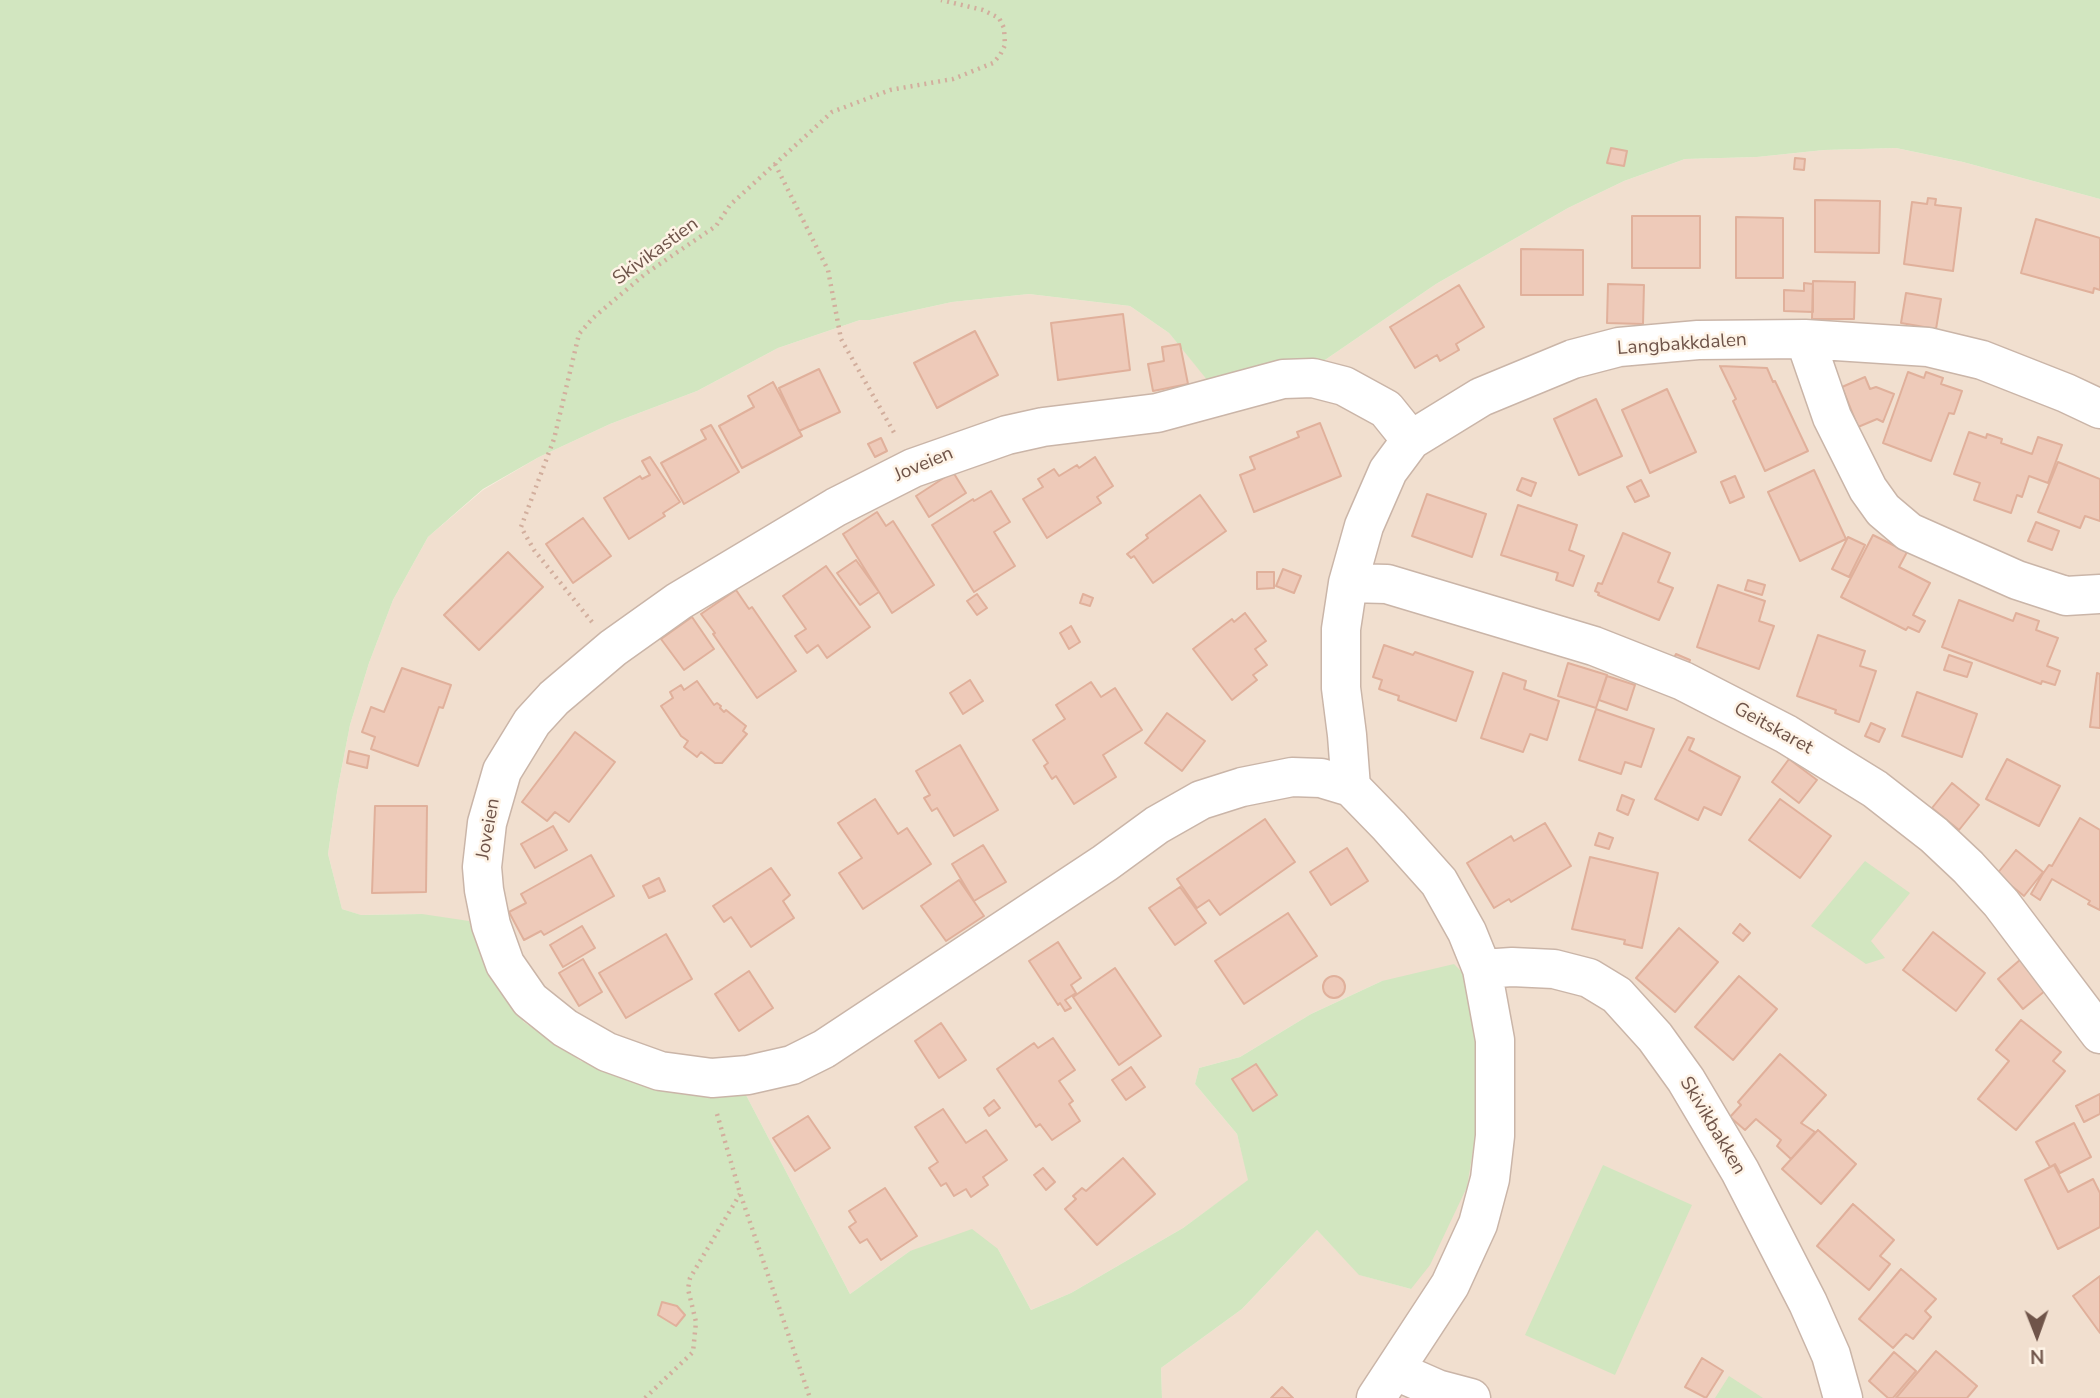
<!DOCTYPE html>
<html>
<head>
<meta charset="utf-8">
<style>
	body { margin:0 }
	#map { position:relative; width:2100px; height:1398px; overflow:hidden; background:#faeee0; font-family:"Nunito Sans",sans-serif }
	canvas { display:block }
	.north { position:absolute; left:2002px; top:1300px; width:70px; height:70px; -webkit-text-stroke:5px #fef3e6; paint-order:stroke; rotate:179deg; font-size:19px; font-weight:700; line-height:28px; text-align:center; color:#6f5449 }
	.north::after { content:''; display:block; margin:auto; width:24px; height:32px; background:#6f5449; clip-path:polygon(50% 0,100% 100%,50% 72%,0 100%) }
</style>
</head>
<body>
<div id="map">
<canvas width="2100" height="1398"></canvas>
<div class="north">N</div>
</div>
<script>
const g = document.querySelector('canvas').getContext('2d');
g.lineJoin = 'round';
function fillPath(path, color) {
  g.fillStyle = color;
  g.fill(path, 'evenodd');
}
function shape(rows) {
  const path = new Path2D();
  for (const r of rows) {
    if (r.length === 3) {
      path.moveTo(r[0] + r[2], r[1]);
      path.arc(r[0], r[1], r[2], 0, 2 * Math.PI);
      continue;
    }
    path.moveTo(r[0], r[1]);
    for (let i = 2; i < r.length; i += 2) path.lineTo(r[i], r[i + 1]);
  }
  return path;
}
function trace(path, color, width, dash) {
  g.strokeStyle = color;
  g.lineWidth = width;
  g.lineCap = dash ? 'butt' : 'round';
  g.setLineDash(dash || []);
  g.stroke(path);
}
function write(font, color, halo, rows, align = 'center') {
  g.font = font + ' "Nunito Sans",sans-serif';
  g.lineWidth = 5;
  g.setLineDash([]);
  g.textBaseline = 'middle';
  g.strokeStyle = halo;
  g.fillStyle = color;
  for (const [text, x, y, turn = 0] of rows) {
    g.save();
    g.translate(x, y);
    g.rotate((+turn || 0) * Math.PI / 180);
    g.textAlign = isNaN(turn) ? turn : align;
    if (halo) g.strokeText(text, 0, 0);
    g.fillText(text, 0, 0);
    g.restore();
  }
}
fillPath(shape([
	[1896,148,1963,162,2100,199,2100,1398,1162,1398,1161,1368,1242,1309,1317,1230,1360,1275,1411,1289,1382,981,1311,1014,1240,1057,1199,1068,1195,1084,1237,1134,1249,1180,1183,1228,1071,1293,1031,1310,998,1249,910,1251,850,1294,746,1095,673,1092,582,1061,524,1022,488,970,422,914,360,915,342,909,328,854,337,792,350,725,369,663,393,600,428,537,483,490,539,457,610,424,697,391,778,348,860,320,870,320,952,302,1029,294,1130,306,1169,333,1209,381,1322,362,1436,284,1568,208,1624,181,1685,159,1757,157,1824,150]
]), '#f1dfcf');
fillPath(shape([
	[0,0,2100,0,2100,199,1963,162,1896,148,1824,150,1757,157,1685,159,1624,181,1568,208,1436,284,1322,362,1208,381,1169,333,1130,306,1029,294,952,302,870,320,860,320,778,348,697,391,610,424,539,457,483,489,428,537,393,600,369,663,350,725,337,792,328,854,342,909,361,915,422,914,469,921,488,970,524,1022,581,1061,673,1092,746,1095,850,1294,910,1251,972,1229,998,1249,1031,1310,1071,1293,1183,1228,1248,1180,1237,1134,1195,1084,1199,1068,1240,1057,1311,1014,1382,981,1454,964,1464,974,1475,1013,1477,1126,1467,1187,1430,1265,1411,1289,1359,1275,1317,1230,1242,1309,1161,1368,1162,1398,0,1398],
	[1865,861,1910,893,1871,941,1885,958,1866,964,1811,926],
	[1603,1165,1692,1205,1615,1375,1525,1335],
	[1729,1376,1763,1398,1715,1398]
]), '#d2e6c0');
const building = shape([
	[1611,148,1627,151,1624,166,1607,163,1611,148],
	[1795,158,1805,159,1804,170,1794,169,1795,158],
	[1928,198,1936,199,1935,205,1961,208,1953,271,1904,264,1912,202,1927,204,1928,198],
	[1815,200,1880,201,1879,253,1815,252,1815,200],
	[1632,216,1700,216,1700,268,1632,268,1632,216],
	[1736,217,1783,218,1783,278,1736,278,1736,217],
	[2036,219,2100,238,2100,290,2094,288,2093,293,2021,273,2036,219],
	[1521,249,1583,250,1583,295,1521,295,1521,249],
	[1813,281,1855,282,1854,319,1812,319,1813,281],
	[1804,283,1813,284,1813,312,1784,311,1784,290,1804,291,1804,283],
	[1608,284,1644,285,1643,324,1607,323,1608,284],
	[1459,285,1484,327,1456,344,1459,350,1440,361,1437,355,1415,368,1390,327,1459,285],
	[1906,293,1941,299,1936,329,1901,323,1906,293],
	[1123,314,1130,370,1058,380,1051,323,1123,314],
	[975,331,998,375,937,408,914,363,975,331],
	[1180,344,1188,384,1153,391,1148,364,1164,361,1162,347,1180,344],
	[1720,366,1767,368,1773,382,1775,381,1808,451,1765,471,1733,401,1736,399,1720,366],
	[819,369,840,412,799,431,779,388,819,369],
	[1908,372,1924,378,1926,372,1943,378,1941,384,1962,391,1954,414,1949,413,1931,461,1883,443,1908,372],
	[1865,377,1870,389,1876,387,1894,394,1883,422,1877,419,1858,427,1842,387,1865,377],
	[773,382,802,436,742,468,719,426,754,407,748,396,773,382],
	[1667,389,1696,452,1650,473,1622,410,1667,389],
	[1596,399,1622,456,1579,475,1554,419,1596,399],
	[1320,423,1341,476,1254,512,1240,475,1255,469,1250,457,1299,437,1297,432,1320,423],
	[711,425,739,472,684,504,661,463,706,439,701,430,711,425],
	[1969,432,1986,438,1987,434,2002,439,2001,443,2032,454,2038,437,2062,445,2048,483,2029,476,2022,497,2017,495,2011,513,1974,500,1980,483,1954,474,1969,432],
	[881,438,887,451,875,457,868,444,881,438],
	[650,457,680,502,663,513,665,516,629,539,604,498,640,476,642,479,650,475,642,461,650,457],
	[1095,457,1113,486,1097,497,1101,503,1047,538,1023,499,1043,487,1038,479,1054,469,1059,476,1077,465,1079,468,1095,457],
	[2058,462,2100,479,2100,521,2085,516,2080,528,2038,512,2058,462],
	[1814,470,1846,539,1800,561,1768,492,1814,470],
	[953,472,966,493,929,517,916,496,953,472],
	[1735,476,1744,497,1730,503,1721,482,1735,476],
	[1522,478,1536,483,1531,496,1517,490,1522,478],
	[1641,480,1649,496,1635,502,1627,487,1641,480],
	[991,491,1010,522,994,532,1015,566,974,592,932,525,973,499,974,501,991,491],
	[1427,494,1486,514,1472,557,1412,536,1427,494],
	[1200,495,1226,531,1153,583,1134,556,1131,558,1127,554,1148,538,1146,535,1200,495],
	[1518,505,1577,525,1569,550,1584,556,1573,586,1556,580,1558,573,1501,555,1518,505],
	[877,512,886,526,893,521,934,585,892,613,843,534,877,512],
	[583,518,611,556,573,583,546,544,583,518],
	[2036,522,2059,531,2052,550,2028,541,2036,522],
	[1623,533,1670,553,1658,582,1673,588,1659,620,1598,595,1599,593,1595,591,1598,583,1602,584,1623,533],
	[1873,535,1907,552,1899,567,1930,583,1913,615,1925,621,1919,632,1908,627,1906,630,1841,597,1873,535],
	[1848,537,1865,545,1849,577,1832,569,1848,537],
	[508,552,543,587,479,650,444,615,508,552],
	[856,560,879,592,860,605,837,573,856,560],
	[826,566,870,627,827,658,818,645,807,653,795,636,806,629,783,596,826,566],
	[1283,569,1301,576,1294,593,1276,586,1283,569],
	[1257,572,1274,572,1274,588,1257,589,1257,572],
	[1748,580,1765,585,1762,595,1745,590,1748,580],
	[1718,585,1765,601,1759,621,1774,626,1759,669,1697,647,1718,585],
	[736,590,749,609,752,607,796,671,757,698,713,634,715,633,701,614,736,590],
	[977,594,987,608,977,615,967,601,977,594],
	[1083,594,1093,598,1090,606,1080,603,1083,594],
	[1959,600,2013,621,2016,613,2039,621,2036,630,2058,638,2047,666,2060,671,2055,685,2042,681,2041,684,1942,647,1959,600],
	[1245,613,1266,641,1255,649,1267,665,1253,675,1257,680,1232,700,1193,649,1232,619,1234,622,1245,613],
	[692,617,714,649,684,670,661,639,692,617],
	[1071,626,1080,642,1069,649,1060,633,1071,626],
	[1818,635,1865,651,1860,666,1876,671,1859,722,1835,713,1836,710,1797,696,1818,635],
	[1384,645,1413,655,1415,652,1473,672,1456,721,1398,700,1399,696,1379,689,1382,680,1373,677,1384,645],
	[1676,654,1690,660,1687,667,1673,660,1676,654],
	[1949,655,1972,663,1967,677,1944,670,1949,655],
	[1568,663,1607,675,1596,708,1558,696,1568,663],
	[402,668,451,685,443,708,439,707,418,766,371,749,375,737,362,732,371,707,384,712,402,668],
	[1503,673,1526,681,1524,689,1559,701,1547,740,1530,734,1523,752,1481,738,1503,673],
	[2097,673,2100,674,2100,728,2090,727,2097,673],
	[1607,676,1635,685,1627,710,1599,700,1607,676],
	[970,680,983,701,963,714,950,693,970,680],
	[697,681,714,705,717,703,721,706,720,708,724,712,726,710,746,726,743,731,747,734,722,763,715,763,701,752,697,757,684,747,688,741,681,736,661,706,673,698,670,692,681,685,684,690,697,681],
	[1091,682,1101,697,1115,688,1142,730,1103,755,1116,777,1074,804,1056,776,1052,779,1044,766,1048,763,1033,740,1065,719,1056,705,1091,682],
	[1917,692,1977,714,1962,757,1902,736,1917,692],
	[1596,709,1654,729,1641,767,1625,762,1621,774,1579,760,1596,709],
	[1167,713,1205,741,1182,771,1145,743,1167,713],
	[1871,723,1885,729,1879,742,1865,736,1871,723],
	[575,732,615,762,569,822,555,812,547,821,522,802,575,732],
	[1688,737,1694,739,1689,750,1740,777,1721,815,1704,807,1698,820,1655,799,1688,737],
	[960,745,998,810,954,836,937,808,932,811,924,798,930,795,916,771,960,745],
	[349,751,369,756,367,768,347,763,349,751],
	[1789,759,1817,780,1799,803,1772,782,1789,759],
	[2007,759,2060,786,2039,826,1986,799,2007,759],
	[1952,783,1979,805,1959,830,1932,808,1952,783],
	[1622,795,1634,800,1628,815,1617,810,1622,795],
	[875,799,898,834,907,828,931,864,863,909,839,873,862,858,838,823,875,799],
	[1780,799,1831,836,1800,878,1749,840,1780,799],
	[375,806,427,806,426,892,372,893,375,806],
	[2080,818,2100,830,2100,910,2088,904,2090,901,2052,879,2040,900,2031,894,2042,875,2049,865,2052,866,2080,818],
	[1265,819,1295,862,1220,915,1209,900,1197,908,1177,879,1265,819],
	[1545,823,1571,866,1511,902,1509,899,1494,908,1467,863,1511,836,1514,841,1545,823],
	[553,826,567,850,535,868,521,844,553,826],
	[1599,833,1613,838,1609,849,1595,845,1599,833],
	[983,845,1006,882,974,901,952,864,983,845],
	[1347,848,1368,881,1331,905,1310,872,1347,848],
	[2016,850,2043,872,2024,896,1997,874,2016,850],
	[591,855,614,896,544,935,541,931,524,940,509,912,526,903,521,894,591,855],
	[1590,857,1658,873,1642,948,1624,944,1625,940,1572,929,1590,857],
	[771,868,790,895,783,901,794,918,751,947,731,917,724,922,713,906,771,868],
	[659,878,665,891,649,898,643,886,659,878],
	[959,880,984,916,946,941,921,906,959,880],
	[1180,887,1206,923,1175,945,1149,908,1180,887],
	[1288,913,1317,956,1244,1004,1215,961,1288,913],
	[1740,924,1750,933,1743,941,1733,933,1740,924],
	[582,926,595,948,563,967,550,945,582,926],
	[1679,928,1718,962,1675,1012,1636,978,1679,928],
	[1933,932,1985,973,1956,1011,1903,970,1933,932],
	[666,934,692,979,626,1018,599,973,666,934],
	[1058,942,1081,978,1071,985,1076,993,1065,1000,1071,1008,1065,1011,1060,1003,1058,1005,1029,961,1058,942],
	[583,959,602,992,579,1006,559,973,583,959],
	[2021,959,2046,990,2023,1009,1998,979,2021,959],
	[1115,968,1161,1036,1119,1065,1073,997,1115,968],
	[749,971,773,1008,739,1031,715,994,749,971],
	[1739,976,1777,1009,1733,1060,1695,1027,1739,976],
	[1334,987,11],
	[2021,1020,2061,1052,2053,1061,2065,1071,2016,1130,1978,1099,2009,1061,1996,1050,2021,1020],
	[941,1023,966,1060,939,1078,915,1041,941,1023],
	[1053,1038,1075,1070,1059,1081,1073,1101,1069,1104,1080,1121,1052,1140,1040,1124,1036,1127,997,1069,1034,1043,1038,1048,1053,1038],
	[1780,1054,1826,1095,1801,1123,1815,1132,1791,1159,1777,1146,1781,1140,1756,1119,1745,1130,1730,1117,1741,1105,1738,1102,1780,1054],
	[1256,1064,1277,1095,1253,1111,1232,1079,1256,1064],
	[1131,1067,1145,1087,1126,1100,1112,1080,1131,1067],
	[2100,1094,2100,1114,2084,1122,2076,1106,2100,1094],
	[994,1100,1000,1108,989,1116,984,1108,994,1100],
	[943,1109,966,1143,986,1130,1007,1160,983,1177,988,1185,971,1197,966,1189,954,1196,946,1183,941,1186,929,1168,938,1162,915,1127,943,1109],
	[808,1116,830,1148,795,1171,773,1138,808,1116],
	[2074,1123,2091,1157,2060,1173,2055,1164,2050,1167,2036,1142,2074,1123],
	[1818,1130,1856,1164,1821,1204,1782,1169,1818,1130],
	[1123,1158,1155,1194,1097,1245,1065,1209,1076,1199,1073,1196,1082,1188,1086,1191,1123,1158],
	[2054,1165,2068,1192,2093,1179,2100,1193,2100,1227,2058,1249,2025,1180,2054,1165],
	[1043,1168,1055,1182,1046,1190,1034,1175,1043,1168],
	[885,1188,917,1236,881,1260,867,1239,860,1243,849,1227,856,1222,849,1211,885,1188],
	[1853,1204,1894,1240,1880,1256,1890,1264,1869,1290,1817,1246,1853,1204],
	[1901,1269,1936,1299,1925,1311,1931,1317,1913,1339,1906,1334,1893,1348,1859,1319,1901,1269],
	[2100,1276,2100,1333,2073,1296,2100,1276],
	[662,1302,677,1306,685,1315,676,1326,658,1315,662,1302],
	[1936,1351,1977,1386,1967,1398,1896,1398,1936,1351],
	[1894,1352,1916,1371,1893,1398,1888,1398,1869,1381,1894,1352],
	[1702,1358,1723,1371,1706,1398,1685,1387,1702,1358],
	[1282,1387,1293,1398,1271,1398,1282,1387]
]);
fillPath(building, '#eecab9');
trace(building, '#e0b09b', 2);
const minor = shape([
	[1805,339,1832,417,1868,489,1883,510,1909,532,2017,580,2066,596,2100,594],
	[1348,583,1387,584,1594,646,1683,681,1786,734,1875,789,1934,835,1968,867,2001,903,2100,1034],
	[1351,787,1321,778,1292,777,1242,787,1201,800,1157,825,1105,863,824,1049,792,1065,748,1075,712,1078,660,1071,607,1052,565,1028,530,1000,505,964,491,925,484,890,482,867,487,823,502,771,532,722,554,698,613,648,679,601,836,507,913,468,1007,435,1043,427,1157,413,1283,379,1313,378,1344,386,1386,409,1411,440],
	[1482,969,1512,967,1554,969,1589,978,1617,995,1655,1037,1686,1080,1740,1171,1808,1303,1831,1355,1843,1398],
	[1396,1371,1437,1389,1471,1398],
	[1376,1398,1450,1285,1478,1224,1490,1179,1495,1136,1495,1040,1482,969,1467,932,1439,882,1389,826,1351,787,1347,735,1341,688,1341,629,1348,583,1364,526,1388,471,1411,440,1481,397,1573,359,1619,347,1698,340,1805,339,1928,347,1982,360,2066,393,2100,409]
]);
trace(minor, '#cab5a8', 41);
trace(shape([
	[775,164,828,270,841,339,896,436],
	[592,622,534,550,521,527,554,439,579,334,593,318,645,274,716,226,730,205,832,112,890,90,953,79,993,63,1000,55,1005,45,1004,28,999,18,983,10,941,0],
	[717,1114,740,1193,810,1398],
	[645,1398,693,1352,696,1322,688,1289,690,1278,740,1194]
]), '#d2ae9d', 4.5, [2, 5]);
trace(minor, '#fff', 38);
write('19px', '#6f5449', '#fef3e6', [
	["Skivikastien",656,252,-36],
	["Langbakkdalen",1682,345,-4],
	["Joveien",924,465,-23],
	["Geitskaret",1773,729,29],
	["Joveien",489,829,-80],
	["Skivikbakken",1712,1126,59]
]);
</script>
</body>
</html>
